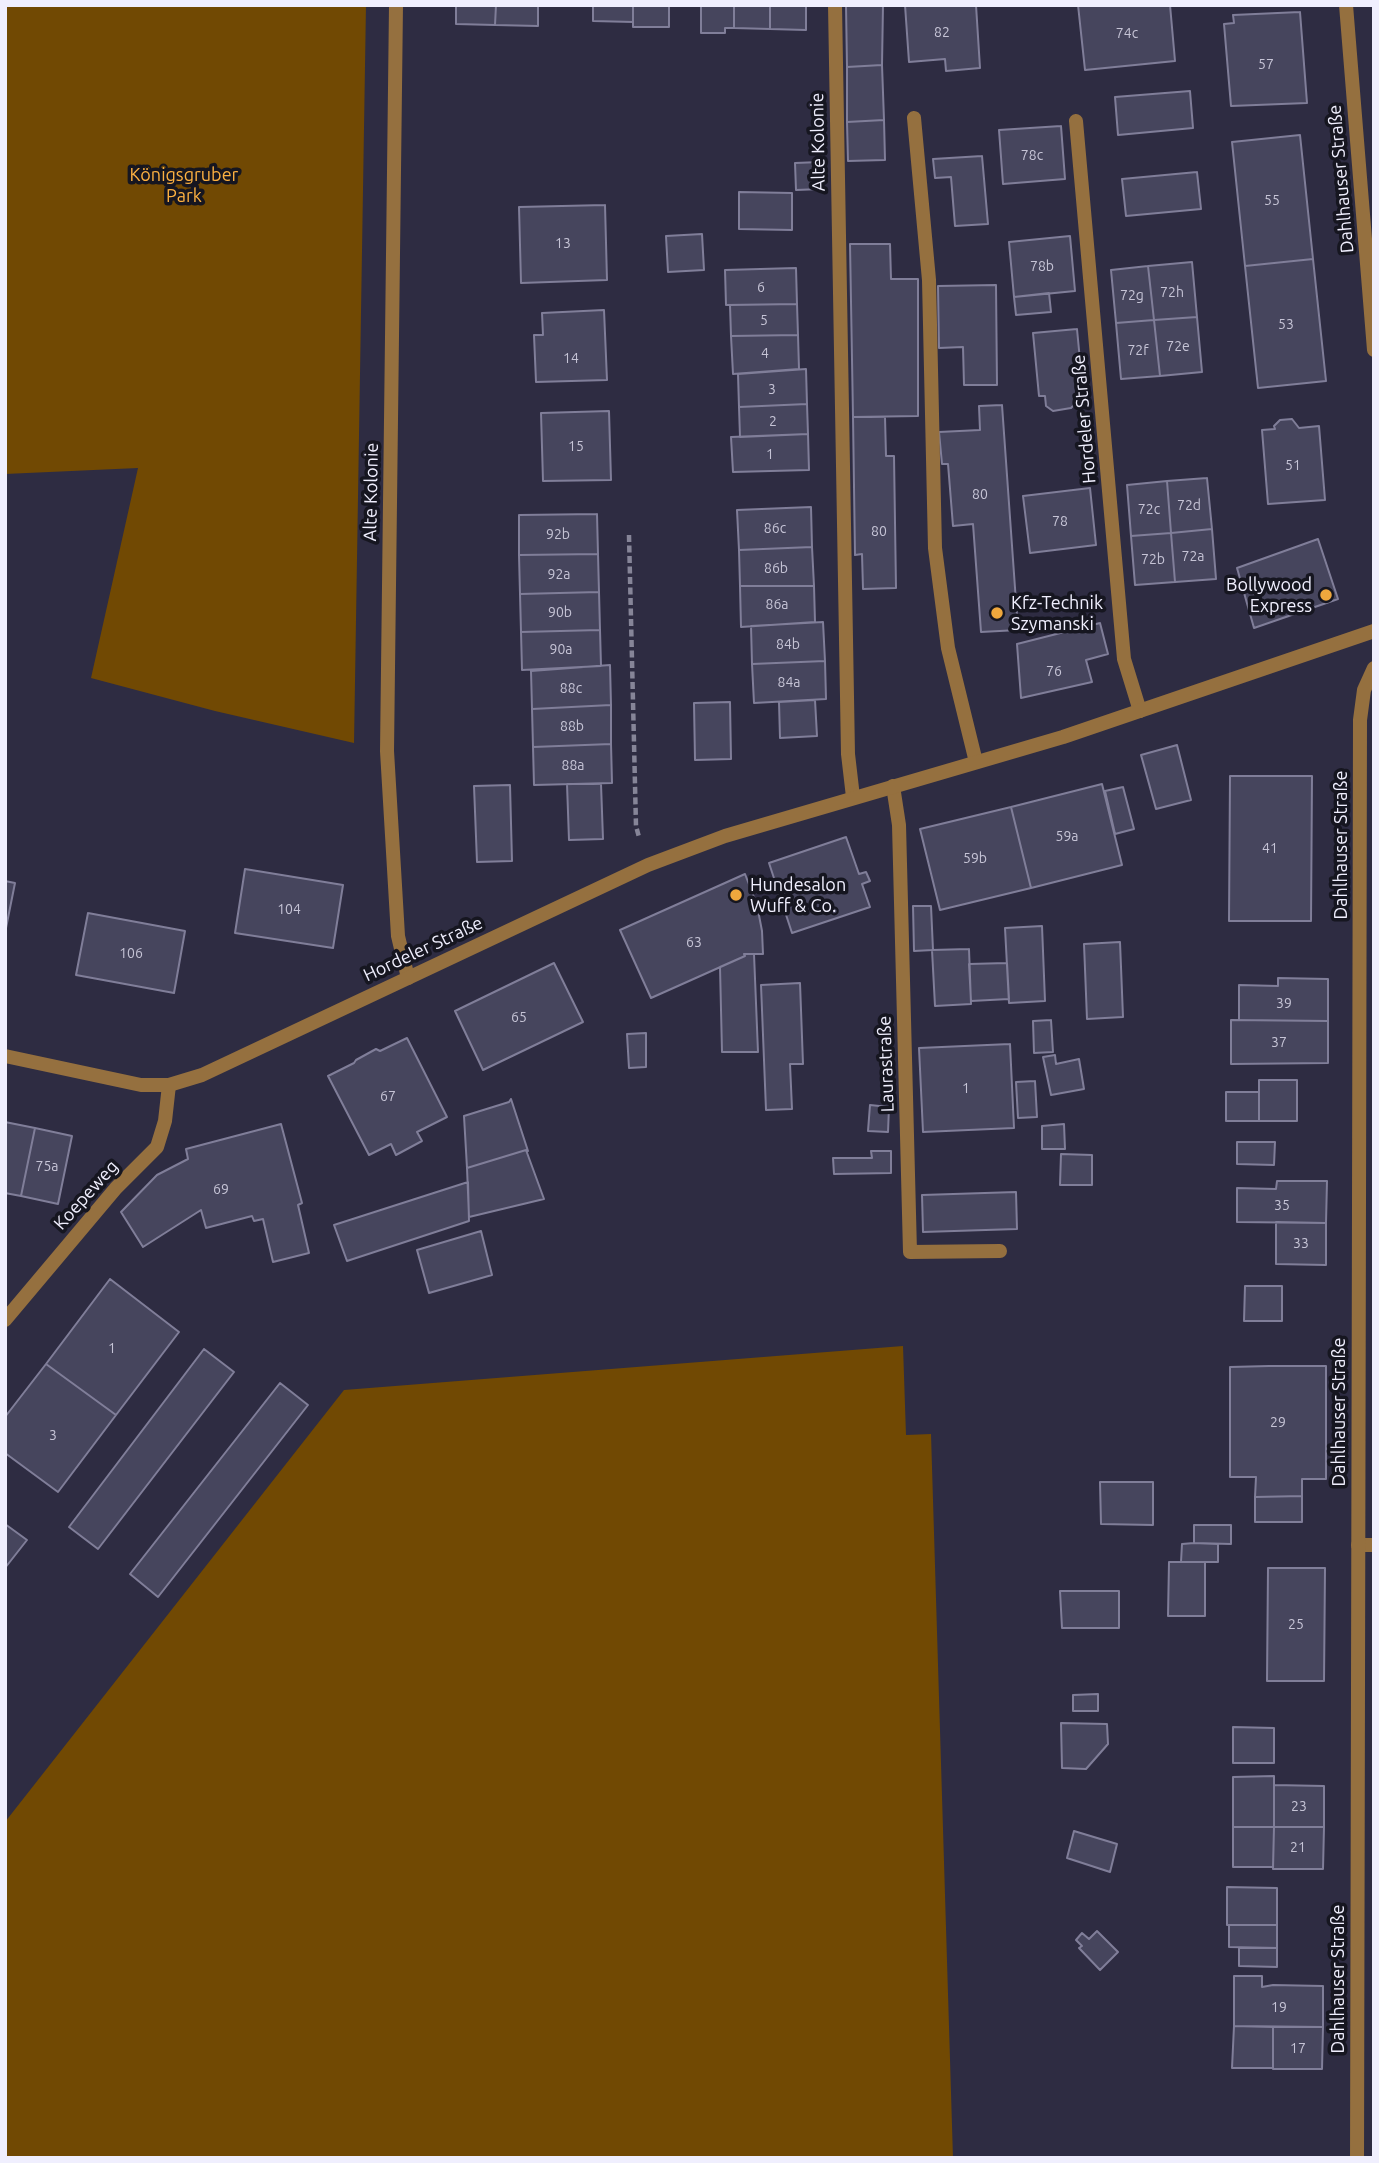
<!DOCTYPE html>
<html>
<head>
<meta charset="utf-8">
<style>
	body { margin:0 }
	#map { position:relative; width:1379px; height:2163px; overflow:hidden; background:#2e2c42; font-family:Ubuntu,sans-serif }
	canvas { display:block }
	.frame { position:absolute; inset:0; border:7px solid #f0effe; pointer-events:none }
</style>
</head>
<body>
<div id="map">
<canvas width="1379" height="2163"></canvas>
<div class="frame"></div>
</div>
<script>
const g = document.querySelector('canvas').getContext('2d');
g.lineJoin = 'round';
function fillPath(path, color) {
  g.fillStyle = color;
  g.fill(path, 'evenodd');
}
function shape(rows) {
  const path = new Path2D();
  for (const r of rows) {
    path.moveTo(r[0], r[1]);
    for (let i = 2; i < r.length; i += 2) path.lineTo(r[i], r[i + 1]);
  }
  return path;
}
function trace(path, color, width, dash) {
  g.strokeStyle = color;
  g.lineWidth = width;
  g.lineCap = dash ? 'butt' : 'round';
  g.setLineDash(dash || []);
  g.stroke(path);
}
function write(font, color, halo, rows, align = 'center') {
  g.font = font + ' Ubuntu,sans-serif';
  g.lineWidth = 7;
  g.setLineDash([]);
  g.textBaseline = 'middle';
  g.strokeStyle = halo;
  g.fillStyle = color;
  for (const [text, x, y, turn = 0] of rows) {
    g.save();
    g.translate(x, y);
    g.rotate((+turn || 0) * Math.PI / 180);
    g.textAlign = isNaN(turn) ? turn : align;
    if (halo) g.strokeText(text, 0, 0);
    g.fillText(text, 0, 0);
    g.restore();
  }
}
fillPath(shape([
	[5,5,366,5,354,743,215,711,91,678,138,468,5,474],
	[903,1346,906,1435,931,1434,953,2158,5,2158,5,1822,344,1390]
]), '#714903');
const building = shape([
	[456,5,496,5,495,25,456,24,456,5],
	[496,5,538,5,538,26,495,25,496,5],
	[593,5,633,5,633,22,593,21,593,5],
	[633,5,669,5,669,27,633,27,633,5],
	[701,5,734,5,734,28,725,28,725,33,701,33,701,5],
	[734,5,770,5,770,29,734,28,734,5],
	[770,5,806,5,806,30,770,29,770,5],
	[846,5,883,5,882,65,847,67,846,5],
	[905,5,976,5,980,68,946,71,945,59,909,62,905,5],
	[1078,5,1170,5,1175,61,1085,70,1078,5],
	[1300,12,1307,103,1231,106,1224,24,1234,23,1233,15,1300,12],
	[882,65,884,120,847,122,847,67,882,65],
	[1190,91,1193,128,1118,135,1115,97,1190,91],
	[884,120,885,160,848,161,847,122,884,120],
	[1061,126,1065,179,1003,184,999,130,1061,126],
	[1300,135,1313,259,1245,266,1232,142,1300,135],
	[982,156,988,224,955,226,951,177,935,178,933,159,982,156],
	[820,162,821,189,796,190,795,163,820,162],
	[1197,172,1201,209,1126,216,1122,179,1197,172],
	[739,192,792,193,792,230,739,229,739,192],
	[605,205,607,280,521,283,519,207,605,205],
	[702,234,704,270,668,272,666,236,702,234],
	[1070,236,1075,291,1014,297,1009,242,1070,236],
	[850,244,890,244,891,279,918,279,918,416,853,417,850,244],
	[1313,259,1326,381,1258,388,1245,266,1313,259],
	[1192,262,1197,317,1154,320,1148,266,1192,262],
	[1148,266,1154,320,1116,323,1111,270,1148,266],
	[796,268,797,304,726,305,725,270,796,268],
	[996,285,997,385,964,385,963,347,939,348,938,286,996,285],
	[1049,293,1051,312,1016,315,1014,297,1049,293],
	[797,304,798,335,731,336,730,305,797,304],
	[604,310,607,380,536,382,534,335,543,335,542,313,604,310],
	[1197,317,1202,372,1160,376,1154,320,1197,317],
	[1154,320,1160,376,1121,379,1116,323,1154,320],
	[1077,329,1083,392,1077,392,1077,402,1071,408,1053,411,1046,406,1045,396,1039,396,1033,333,1077,329],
	[798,335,799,369,733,374,731,336,798,335],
	[806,369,807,404,739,407,738,374,806,369],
	[807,404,808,434,740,437,739,407,807,404],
	[1002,405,1018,630,981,632,973,524,953,526,948,464,942,464,939,432,980,430,979,406,1002,405],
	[609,411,611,480,543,481,541,413,609,411],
	[853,417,885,417,886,456,894,456,896,588,863,589,862,554,855,555,853,417],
	[1292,419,1299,428,1319,426,1325,500,1268,504,1262,430,1275,429,1274,426,1280,420,1292,419],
	[808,434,809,470,733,472,731,437,808,434],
	[1207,478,1212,529,1171,533,1167,481,1207,478],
	[1167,481,1171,533,1131,536,1127,485,1167,481],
	[1090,488,1096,545,1030,553,1023,496,1090,488],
	[811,507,812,547,739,550,737,510,811,507],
	[597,514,598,554,519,555,519,515,597,514],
	[1212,529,1216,579,1175,582,1171,533,1212,529],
	[1171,533,1175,582,1135,585,1131,536,1171,533],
	[1318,539,1338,599,1254,628,1237,568,1318,539],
	[812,547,814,586,740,586,739,550,812,547],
	[598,554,599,592,520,594,519,555,598,554],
	[740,586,814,586,815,622,741,627,740,586],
	[599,592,600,630,521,632,520,594,599,592],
	[823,622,825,661,752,664,751,626,823,622],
	[1100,623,1108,654,1086,660,1092,682,1021,698,1017,644,1100,623],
	[600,630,601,666,522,670,521,632,600,630],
	[825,661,826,699,754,703,752,664,825,661],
	[610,665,611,705,532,709,531,671,610,665],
	[815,700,817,736,780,738,779,702,815,700],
	[730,702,731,759,695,760,694,703,730,702],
	[611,705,611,744,533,747,532,709,611,705],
	[611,744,612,783,534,785,533,747,611,744],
	[1177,745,1191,800,1156,809,1141,755,1177,745],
	[1230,776,1312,776,1311,921,1229,921,1230,776],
	[567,784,601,784,603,839,569,840,567,784],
	[1102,784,1122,865,1031,888,1011,807,1102,784],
	[510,785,512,861,477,862,474,786,510,785],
	[1123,787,1134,829,1115,834,1105,791,1123,787],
	[1011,807,1031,888,940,910,920,829,1011,807],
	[846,837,859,874,866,872,870,881,862,884,870,907,792,933,769,863,846,837],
	[245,869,343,885,333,948,235,933,245,869],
	[745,874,757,905,762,931,763,954,744,954,745,956,651,998,620,930,745,874],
	[5,881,15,883,5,933,5,881],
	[913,906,931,906,933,950,914,951,913,906],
	[88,913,185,931,174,993,76,975,88,913],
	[1042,926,1045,1001,1009,1003,1005,928,1042,926],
	[1120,942,1123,1017,1087,1019,1084,944,1120,942],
	[969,949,971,1004,935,1006,932,950,969,949],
	[744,954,754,954,758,1052,722,1052,720,967,745,956,744,954],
	[554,963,583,1022,483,1070,455,1011,554,963],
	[1007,963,1009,999,971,1001,969,964,1007,963],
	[1278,978,1328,979,1328,1021,1239,1020,1239,985,1278,986,1278,978],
	[800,983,803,1064,790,1064,792,1109,766,1110,761,985,800,983],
	[1051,1020,1053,1052,1034,1053,1033,1021,1051,1020],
	[1231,1020,1328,1021,1328,1063,1231,1064,1231,1020],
	[646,1033,646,1067,629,1068,627,1034,646,1033],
	[407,1038,447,1117,417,1132,422,1141,396,1155,391,1144,369,1155,328,1076,354,1063,356,1060,376,1049,380,1051,407,1038],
	[1010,1044,1014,1128,923,1132,919,1048,1010,1044],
	[1055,1055,1056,1064,1079,1059,1084,1089,1051,1095,1043,1057,1055,1055],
	[1259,1080,1297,1080,1297,1121,1259,1121,1259,1080],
	[1035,1081,1037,1117,1018,1118,1016,1082,1035,1081],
	[1226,1092,1259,1092,1259,1121,1226,1121,1226,1092],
	[511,1099,528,1151,526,1150,467,1168,464,1116,509,1102,511,1099],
	[870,1105,889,1107,888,1132,868,1131,870,1105],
	[5,1122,35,1128,21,1196,5,1193,5,1122],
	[281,1124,302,1203,298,1205,309,1253,273,1262,263,1219,254,1221,252,1216,206,1228,201,1210,143,1247,121,1212,157,1175,188,1159,186,1149,281,1124],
	[1064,1124,1065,1149,1042,1149,1042,1126,1064,1124],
	[35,1128,72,1136,58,1204,21,1196,35,1128],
	[1237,1142,1275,1142,1274,1165,1237,1164,1237,1142],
	[526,1150,544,1199,469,1217,467,1168,526,1150],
	[871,1151,891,1151,891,1173,834,1174,833,1158,872,1158,871,1151],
	[1061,1154,1092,1155,1092,1185,1060,1185,1061,1154],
	[1277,1181,1327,1181,1326,1223,1237,1222,1237,1188,1276,1189,1277,1181],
	[468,1182,469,1221,347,1261,334,1225,468,1182],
	[1016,1192,1017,1229,923,1232,922,1195,1016,1192],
	[1276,1222,1326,1223,1326,1265,1276,1264,1276,1222],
	[481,1231,492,1275,429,1293,417,1250,481,1231],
	[110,1279,179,1332,116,1415,46,1364,110,1279],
	[1245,1286,1282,1286,1282,1321,1244,1321,1245,1286],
	[204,1349,234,1372,98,1549,69,1527,204,1349],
	[46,1364,116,1415,58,1492,5,1453,5,1417,46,1364],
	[1269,1366,1326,1366,1326,1479,1302,1479,1302,1496,1255,1497,1256,1477,1230,1477,1230,1367,1269,1366],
	[280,1383,308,1405,158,1597,130,1574,280,1383],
	[1100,1482,1153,1482,1153,1525,1101,1524,1100,1482],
	[1302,1496,1302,1522,1255,1522,1255,1497,1302,1496],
	[5,1524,27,1540,5,1568,5,1524],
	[1194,1525,1231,1525,1231,1544,1194,1543,1194,1525],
	[1194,1543,1218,1544,1218,1562,1181,1562,1182,1544,1194,1543],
	[1169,1562,1205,1562,1205,1616,1168,1616,1169,1562],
	[1268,1568,1325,1568,1324,1681,1267,1681,1268,1568],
	[1060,1591,1119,1591,1119,1628,1062,1628,1060,1591],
	[1098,1694,1098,1711,1073,1711,1073,1695,1098,1694],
	[1061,1723,1107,1724,1108,1744,1086,1769,1062,1768,1061,1723],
	[1233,1727,1274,1728,1274,1763,1233,1763,1233,1727],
	[1274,1776,1274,1827,1233,1827,1233,1777,1274,1776],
	[1274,1785,1324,1786,1324,1827,1274,1827,1274,1785],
	[1233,1827,1274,1827,1273,1867,1233,1867,1233,1827],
	[1274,1827,1324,1827,1323,1869,1273,1869,1274,1827],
	[1074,1831,1117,1844,1110,1872,1067,1858,1074,1831],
	[1227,1887,1277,1888,1277,1925,1227,1925,1227,1887],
	[1229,1925,1277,1925,1277,1948,1229,1947,1229,1925],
	[1097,1931,1118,1952,1100,1970,1079,1948,1082,1946,1076,1940,1082,1933,1089,1939,1097,1931],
	[1239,1948,1277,1948,1277,1967,1239,1966,1239,1948],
	[1234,1976,1262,1976,1262,1987,1273,1985,1323,1986,1323,2027,1234,2026,1234,1976],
	[1234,2026,1273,2027,1273,2068,1232,2068,1234,2026],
	[1273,2027,1323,2027,1322,2069,1273,2069,1273,2027]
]);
fillPath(building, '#46455d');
trace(building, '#807e99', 2);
trace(shape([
	[629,535,636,826,639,837]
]), '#868598', 4.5, [7, 3.5]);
trace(shape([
	[835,5,848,754,853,797],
	[914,118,929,280,935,548,948,648,976,762],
	[1076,121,1124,659,1140,711],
	[893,786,899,825,910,1252,1000,1251],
	[5,1320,116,1188,157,1147,165,1121,169,1085],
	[1358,1545,1374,1545]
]), '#95703f', 14);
trace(shape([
	[396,5,387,751,398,936,408,978],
	[1346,5,1374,350],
	[1357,2158,1360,720,1364,690,1374,668]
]), '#95703f', 14);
trace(shape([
	[5,1056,141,1085,169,1085,202,1075,648,865,725,836,1063,737,1374,631]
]), '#95703f', 14);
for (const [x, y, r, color] of [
	[1326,595,7,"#efa73d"],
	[997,613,7,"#efa73d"],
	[736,895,7,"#efa73d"]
]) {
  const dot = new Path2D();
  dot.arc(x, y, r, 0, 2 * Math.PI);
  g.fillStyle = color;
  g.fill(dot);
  trace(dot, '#161620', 2.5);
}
write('14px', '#c6c4d6', null, [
	["82",942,32],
	["74c",1127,33],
	["57",1266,64],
	["78c",1032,155],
	["55",1272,200],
	["13",563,243],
	["78b",1042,266],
	["6",761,287],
	["72h",1172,292],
	["72g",1132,295],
	["5",764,320],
	["53",1286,324],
	["72e",1178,346],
	["72f",1138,350],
	["4",765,353],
	["14",571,358],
	["3",772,389],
	["2",773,421],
	["15",576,446],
	["1",770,454],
	["51",1293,465],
	["80",980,494],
	["72d",1189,505],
	["72c",1149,509],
	["78",1060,521],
	["86c",775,528],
	["80",879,531],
	["92b",558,534],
	["72a",1193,556],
	["72b",1153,559],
	["86b",776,568],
	["92a",559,574],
	["86a",777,604],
	["90b",560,612],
	["84b",788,644],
	["90a",561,649],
	["76",1054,671],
	["84a",789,682],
	["88c",571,688],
	["88b",572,726],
	["88a",573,765],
	["59a",1067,836],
	["41",1270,848],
	["59b",975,858],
	["104",289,909],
	["63",694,942],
	["106",131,953],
	["39",1284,1003],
	["65",519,1017],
	["37",1279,1042],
	["1",966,1088],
	["67",388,1096],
	["75a",47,1166],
	["69",221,1189],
	["35",1282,1205],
	["33",1301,1243],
	["1",112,1348],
	["29",1278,1422],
	["3",53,1435],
	["25",1296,1624],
	["23",1299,1806],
	["21",1298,1847],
	["19",1279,2007],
	["17",1298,2048]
]);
write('18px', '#f0effe', '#161620', [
	["Alte Kolonie",818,142,-91],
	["Dahlhauser Straße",1341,179,-95],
	["Hordeler Straße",1084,419,-95],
	["Alte Kolonie",371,492,-89],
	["Dahlhauser Straße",1341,845,-90],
	["Hordeler Straße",423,949,-25],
	["Laurastraße",886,1064,-92],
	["Koepeweg",86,1195,-48],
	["Dahlhauser Straße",1339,1412,-90],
	["Dahlhauser Straße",1338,1979,-90]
]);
write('18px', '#fdb141', '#161620', [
	["Königsgruber",184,175],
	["Park",184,196]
]);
write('18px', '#f0effe', '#161620', [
	["Bollywood",1312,585,"right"],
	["Express",1312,606,"right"],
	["Kfz-Technik",1011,603],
	["Szymanski",1011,624],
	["Hundesalon",750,885],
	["Wuff & Co.",750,906]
], 'left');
</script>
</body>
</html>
